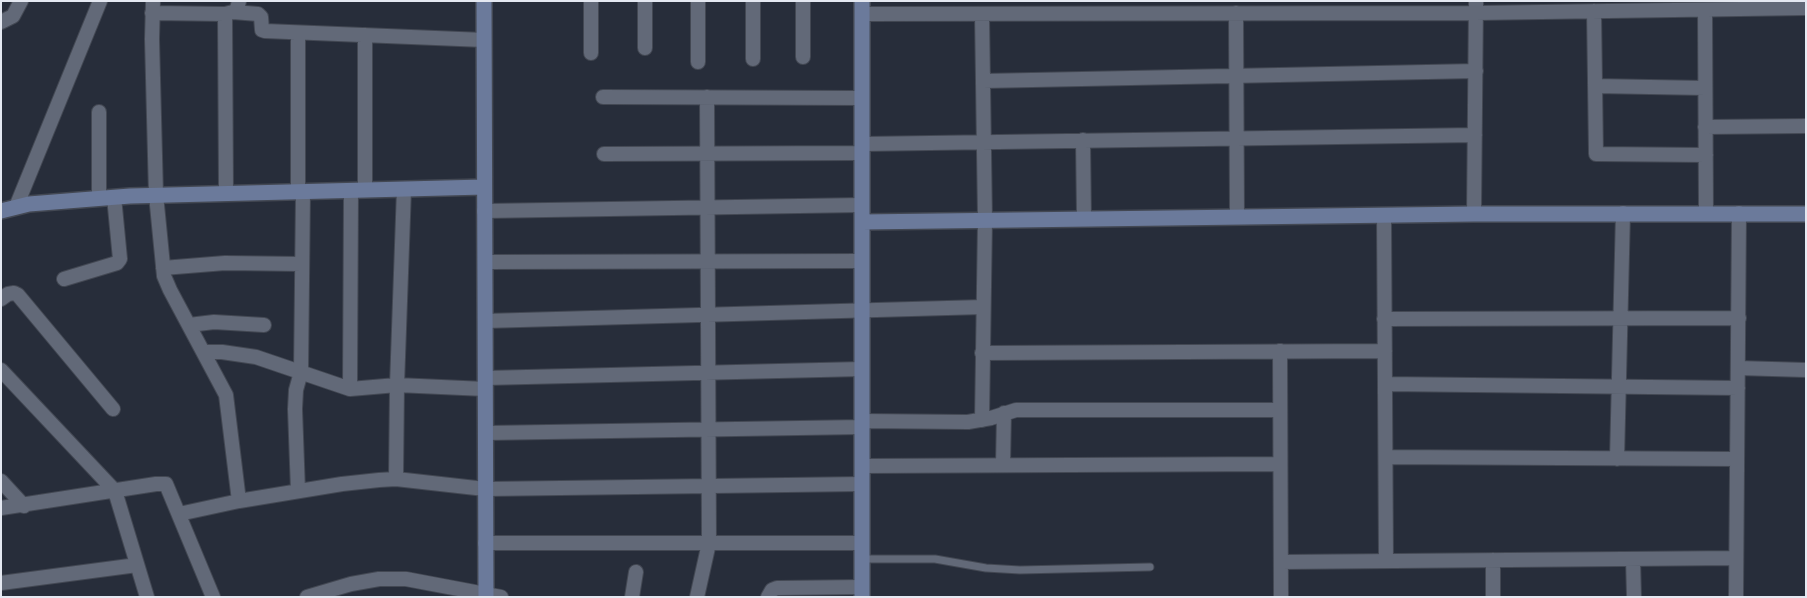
<!DOCTYPE html>
<html>
<head>
<meta charset="utf-8">
<style>
	body { margin:0 }
	#map { position:relative; width:1807px; height:598px; overflow:hidden; background:#272d3a; font-family:Quicksand,sans-serif }
	canvas { display:block }
	.frame { position:absolute; inset:0; border:2px solid #e4e8f1; pointer-events:none }
</style>
</head>
<body>
<div id="map">
<canvas width="1807" height="598"></canvas>
<div class="frame"></div>
</div>
<script>
const g = document.querySelector('canvas').getContext('2d');
g.lineJoin = 'round';
function shape(rows) {
  const path = new Path2D();
  for (const r of rows) {
    path.moveTo(r[0], r[1]);
    for (let i = 2; i < r.length; i += 2) path.lineTo(r[i], r[i + 1]);
  }
  return path;
}
function trace(path, color, width, dash) {
  g.strokeStyle = color;
  g.lineWidth = width;
  g.lineCap = dash ? 'butt' : 'round';
  g.setLineDash(dash || []);
  g.stroke(path);
}
const lane = shape([
	[862,559,935,559,986,568,1020,570,1150,567]
]);
const street = shape([
	[153,1,152,39,156,195,164,276,170,290,226,395,239,501],
	[591,1,591,53],
	[645,1,645,48],
	[753,1,753,59],
	[1705,10,1706,213],
	[1594,11,1596,154,1706,155],
	[233,12,258,14,261,17,262,30,265,31,484,40],
	[152,13,225,14,233,12,237,9,239,1],
	[1236,13,1237,217],
	[225,14,226,193],
	[862,14,1476,13,1806,8],
	[1,22,13,16,21,1],
	[803,57,803,1],
	[698,62,698,1],
	[983,81,1476,71],
	[1595,86,1705,88],
	[603,97,862,98],
	[99,112,99,198],
	[1705,127,1806,126],
	[1083,140,1084,219],
	[862,144,1475,135],
	[604,154,862,153],
	[365,190,365,35],
	[298,192,298,33],
	[16,207,100,1],
	[484,211,862,205],
	[1474,214,1476,1],
	[1384,215,1386,560],
	[485,262,862,261],
	[163,268,225,263,302,264],
	[64,279,117,263,120,259,114,197],
	[1,299,8,294,14,293,18,295,113,409],
	[1384,319,1739,318],
	[485,321,983,307],
	[189,325,214,322,264,325],
	[1280,351,1281,597],
	[204,352,222,352,256,357,350,389,397,385,485,389],
	[982,353,1385,351],
	[1738,368,1806,370],
	[1,370,115,491,147,597],
	[485,378,862,369],
	[1385,384,1738,388],
	[350,389,351,190],
	[982,420,985,220,982,14],
	[862,421,968,422,991,418,1016,410,1280,410],
	[485,433,862,427],
	[1386,457,1737,459],
	[1617,459,1623,213],
	[1003,465,1004,413],
	[862,466,1280,464],
	[396,479,397,385,404,189],
	[1,481,24,506],
	[298,491,295,409,296,390,301,372,303,192],
	[1,508,156,484,166,484,213,597],
	[179,514,239,501,342,484,379,480,396,479,485,489,862,484],
	[485,543,862,543],
	[1633,559,1634,597],
	[1281,562,1736,558],
	[1,583,137,565],
	[307,597,351,584,379,579,406,579,501,597],
	[632,597,636,572],
	[697,597,709,543,707,97],
	[768,597,772,590,777,588,862,587],
	[1493,597,1493,560],
	[1736,597,1739,213]
]);
const secondary = shape([
	[484,1,486,597],
	[862,1,862,597],
	[1,211,29,204,130,196,484,187],
	[862,222,1474,214,1806,214]
]);
trace(lane, '#434853', 9);
trace(street, '#434853', 16);
trace(secondary, '#434853', 18);
trace(lane, '#626978', 7);
trace(street, '#626978', 14);
trace(secondary, '#6b7a9b', 15);
</script>
</body>
</html>
